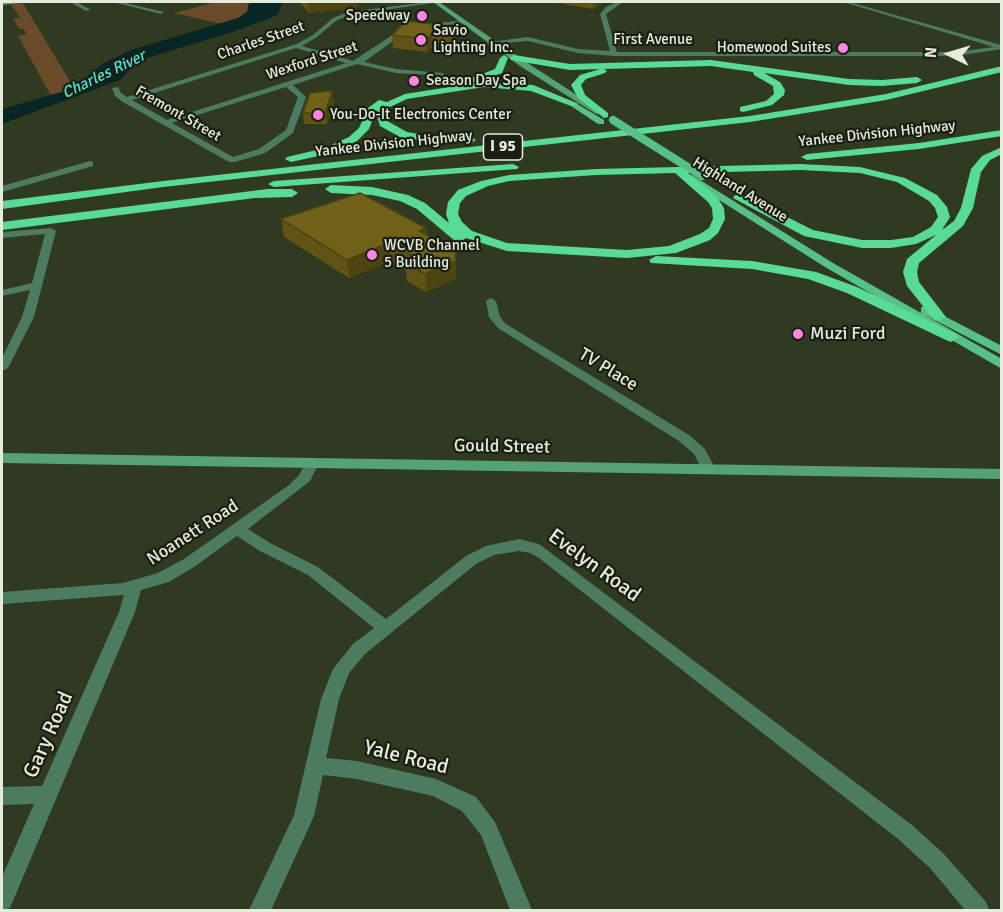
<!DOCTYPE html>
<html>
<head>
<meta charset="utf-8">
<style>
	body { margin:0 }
	#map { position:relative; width:1003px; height:912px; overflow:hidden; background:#2f3a20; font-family:Signika,sans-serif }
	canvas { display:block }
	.frame { position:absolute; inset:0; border:3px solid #e5ecdd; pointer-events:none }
	.north { position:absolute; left:919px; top:24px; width:60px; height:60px; -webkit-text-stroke:4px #1a1f14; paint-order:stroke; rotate:275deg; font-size:16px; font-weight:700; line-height:24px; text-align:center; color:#e5ecdd }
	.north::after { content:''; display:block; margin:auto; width:21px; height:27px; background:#e5ecdd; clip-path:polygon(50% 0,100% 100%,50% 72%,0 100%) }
</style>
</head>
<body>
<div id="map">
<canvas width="1003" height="912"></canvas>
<div class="frame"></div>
<div class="north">N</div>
</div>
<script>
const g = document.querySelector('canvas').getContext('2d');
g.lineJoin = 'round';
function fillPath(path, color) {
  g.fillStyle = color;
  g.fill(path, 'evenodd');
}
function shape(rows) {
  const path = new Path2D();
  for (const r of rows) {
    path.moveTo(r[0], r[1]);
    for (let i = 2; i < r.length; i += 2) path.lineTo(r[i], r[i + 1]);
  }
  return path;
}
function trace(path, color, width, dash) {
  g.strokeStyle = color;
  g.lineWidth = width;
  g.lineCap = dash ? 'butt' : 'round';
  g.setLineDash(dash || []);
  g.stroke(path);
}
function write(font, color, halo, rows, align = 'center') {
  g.font = font + ' Signika,sans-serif';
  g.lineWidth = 4.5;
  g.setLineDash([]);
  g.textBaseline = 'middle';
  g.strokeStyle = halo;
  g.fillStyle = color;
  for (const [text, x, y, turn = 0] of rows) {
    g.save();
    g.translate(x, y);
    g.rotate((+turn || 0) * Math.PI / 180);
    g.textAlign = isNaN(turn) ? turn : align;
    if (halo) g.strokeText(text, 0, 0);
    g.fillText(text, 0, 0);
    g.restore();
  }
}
fillPath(shape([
	[216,2,249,2,249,10,238,18,221,24,174,13],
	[23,3,74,88,72,89,56,95,50,94,18,36,26,34,24,29,19,29,13,19,20,18,11,4]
]), '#6a4b29');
fillPath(shape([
	[249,2,282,3,278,14,273,17,232,32,144,59,134,65,120,80,2,124,2,109,72,89,102,64,131,50,238,18,247,12]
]), '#082724');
fillPath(shape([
	[70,2,76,2,91,10,86,11,70,2],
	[113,2,121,2,164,12,161,14,113,2],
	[427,2,439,2,351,15,337,20,317,37,302,46,353,61,403,28,463,20,461,23,407,31,364,62,396,69,443,73,445,76,396,73,357,64,293,85,306,97,293,133,265,153,235,162,229,162,123,102,115,96,112,88,118,87,121,93,127,97,297,44,313,35,333,18,348,12,427,2],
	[296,48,346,63,167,120,132,100,296,48],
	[286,87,298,97,286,130,259,149,233,157,172,123,286,87],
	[617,2,623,2,606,14,617,52,956,52,994,47,843,2,849,2,1001,45,1002,49,956,56,614,56,578,53,528,41,485,45,482,43,528,37,578,49,610,51,600,14,606,7,617,2],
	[90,161,93,162,93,166,2,192,2,186,90,161],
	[51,228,56,231,34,317,8,368,2,371,2,358,22,317,30,290,2,296,2,290,32,283,45,234,2,238,2,232,51,228],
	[491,298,496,301,500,317,506,324,689,435,705,449,716,470,714,473,704,473,694,454,679,441,498,328,489,317,486,301,491,298],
	[312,458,319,463,310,481,248,529,270,543,318,567,386,619,466,556,486,546,519,539,539,544,912,825,944,854,986,902,989,910,965,910,930,868,898,839,539,558,530,553,519,551,494,555,476,564,365,654,349,673,339,699,326,758,357,761,436,779,476,797,495,822,532,910,510,910,481,835,462,811,433,796,357,779,323,775,314,816,271,910,249,910,294,815,321,699,333,669,353,644,374,628,308,575,260,551,237,536,194,567,169,582,141,590,135,612,10,908,2,910,2,877,34,804,2,805,2,787,42,786,119,612,124,595,2,604,2,592,123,583,158,573,184,559,289,485,299,475,307,460,312,458]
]), '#4c7b5f');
fillPath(shape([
	[2,2,28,2,2,5,2,2],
	[433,2,439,2,526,62,603,112,596,114,520,66,433,2],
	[2,453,1002,469,1002,479,2,463,2,453]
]), '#54a276');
fillPath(shape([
	[574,102,604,120,604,124,598,124,571,106,570,104,574,102],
	[686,175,692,175,833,263,1002,359,1002,369,825,267,686,179,686,175],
	[925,306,1002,346,1002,355,921,313,921,307,925,306]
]), '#57c087');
fillPath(shape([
	[504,55,508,58,502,73,476,83,533,85,579,104,571,106,531,91,484,87,407,99,390,107,386,113,389,122,407,132,435,137,471,137,476,140,471,143,435,143,400,137,380,126,376,113,378,110,376,111,369,129,357,141,332,153,291,162,285,159,287,157,325,148,349,137,359,128,368,108,379,100,387,102,405,94,475,83,470,80,472,78,495,69,500,58,504,55],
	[514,55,570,64,711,60,849,79,882,80,917,77,922,80,917,83,882,86,849,85,764,73,780,82,785,90,784,95,772,105,743,112,740,111,740,107,766,101,774,94,773,86,754,75,753,72,711,66,604,69,607,71,605,73,586,79,581,85,585,95,608,113,608,117,604,118,578,98,571,85,580,75,600,69,570,70,511,60,510,58,514,55],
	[1002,66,1002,72,886,100,750,122,163,187,2,209,2,201,163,181,750,116,886,94,1002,66],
	[1002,130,1002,136,919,149,807,160,801,157,807,154,919,143,1002,130],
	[1002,147,1002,154,990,160,981,172,973,208,963,226,919,263,917,272,919,282,946,317,939,321,934,320,907,286,903,272,907,259,936,235,916,244,891,248,862,248,804,236,733,198,735,195,743,195,813,230,862,240,891,240,913,237,931,227,938,217,935,208,929,201,897,182,860,173,801,170,688,173,717,197,724,208,725,219,718,233,710,240,676,253,627,258,507,251,466,238,460,242,455,241,417,209,400,201,372,195,331,193,325,189,331,185,372,187,408,195,425,203,449,223,446,214,448,202,458,190,481,181,509,175,596,169,801,164,860,167,905,178,937,195,947,207,950,217,942,230,954,221,961,208,971,169,982,156,1002,147],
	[675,173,708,202,712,208,713,219,709,228,700,234,669,246,627,250,507,243,472,231,462,222,458,214,460,203,466,196,488,186,509,181,596,175,675,173],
	[513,164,519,167,517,169,274,187,268,184,274,181,513,164],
	[268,189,292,189,298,193,292,197,255,198,2,230,2,222,268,189],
	[656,256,752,261,816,272,857,287,956,334,959,337,951,342,946,340,847,293,808,279,752,269,651,263,649,260,656,256]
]), '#59db96');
trace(shape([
	[613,120,702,176]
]), '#57c087', 8);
fillPath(shape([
	[300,2,356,2,357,8,309,13],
	[552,2,604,2,593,9],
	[457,27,457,45,433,46,427,52,393,48,392,35],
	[334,102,327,124,304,124,303,113],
	[281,219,426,228,427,235,456,269,456,279,426,292,407,281,406,270,391,261,349,278,284,237]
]), '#605315');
fillPath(shape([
	[328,2,356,2,357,8,309,13,308,4],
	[594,2,604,2,593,9],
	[432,33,433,46,427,52,426,39],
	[332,91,334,102,327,124,325,113],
	[426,228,427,246,419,231],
	[389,243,391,261,349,278,347,260],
	[456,251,456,279,426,292,425,274]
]), '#4e4411');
const building = shape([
	[306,2,328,2,308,4,306,2],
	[406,21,457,27,456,32,432,33,426,39,392,35,406,21],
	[332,91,325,113,303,113,310,93,332,91],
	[360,193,426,228,419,231,456,251,455,261,425,274,406,263,416,258,389,243,347,260,281,219,360,193]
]);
fillPath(building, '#706118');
trace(building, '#4e4411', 1.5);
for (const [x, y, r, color] of [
	[422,16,6,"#fe85e0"],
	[421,40,6,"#fe85e0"],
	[843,48,6,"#fe85e0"],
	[414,81,6,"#fe85e0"],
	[318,115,6,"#fe85e0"],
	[372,255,6,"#fe85e0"],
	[798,334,6,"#fe85e0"]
]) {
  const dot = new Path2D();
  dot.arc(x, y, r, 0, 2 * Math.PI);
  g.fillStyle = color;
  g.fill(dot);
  trace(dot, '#1a1f14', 2);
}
write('15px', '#e5ecdd', '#1a1f14', [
	["Speedway",410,16,"right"],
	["Savio",433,31],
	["Lighting Inc.",433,48],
	["Homewood Suites",831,48,"right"],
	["Season Day Spa",426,81],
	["You-Do-It Electronics Center",330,115],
	["WCVB Channel",384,246],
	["5 Building",384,263]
], 'left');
write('15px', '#e5ecdd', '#1a1f14', [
	["First Avenue",653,40],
	["Charles Street",261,41,-19],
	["Wexford Street",312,61,-18],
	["Fremont Street",178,114,30],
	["Yankee Division Highway",877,134,-6],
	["Yankee Division Highway",394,144,-6],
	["Highland Avenue",740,190,32]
]);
write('italic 16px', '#53e0d4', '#1a1f14', [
	["Charles River",104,75,-26]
]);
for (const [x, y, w] of [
	[503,147,39]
]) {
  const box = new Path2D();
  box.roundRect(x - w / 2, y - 13, w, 26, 4.5);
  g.fillStyle = '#1a1f14';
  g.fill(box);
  trace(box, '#e5ecdd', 1.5);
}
write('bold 16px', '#e5ecdd', null, [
	["I 95",503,147]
]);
write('18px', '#e5ecdd', '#1a1f14', [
	["Muzi Ford",810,334]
], 'left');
write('18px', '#e5ecdd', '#1a1f14', [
	["TV Place",608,370,31],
	["Gould Street",502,447,1],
	["Noanett Road",193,533,-33]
]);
write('21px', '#e5ecdd', '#1a1f14', [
	["Evelyn Road",594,566,36],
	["Gary Road",49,735,-66],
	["Yale Road",406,758,14]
]);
</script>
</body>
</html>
